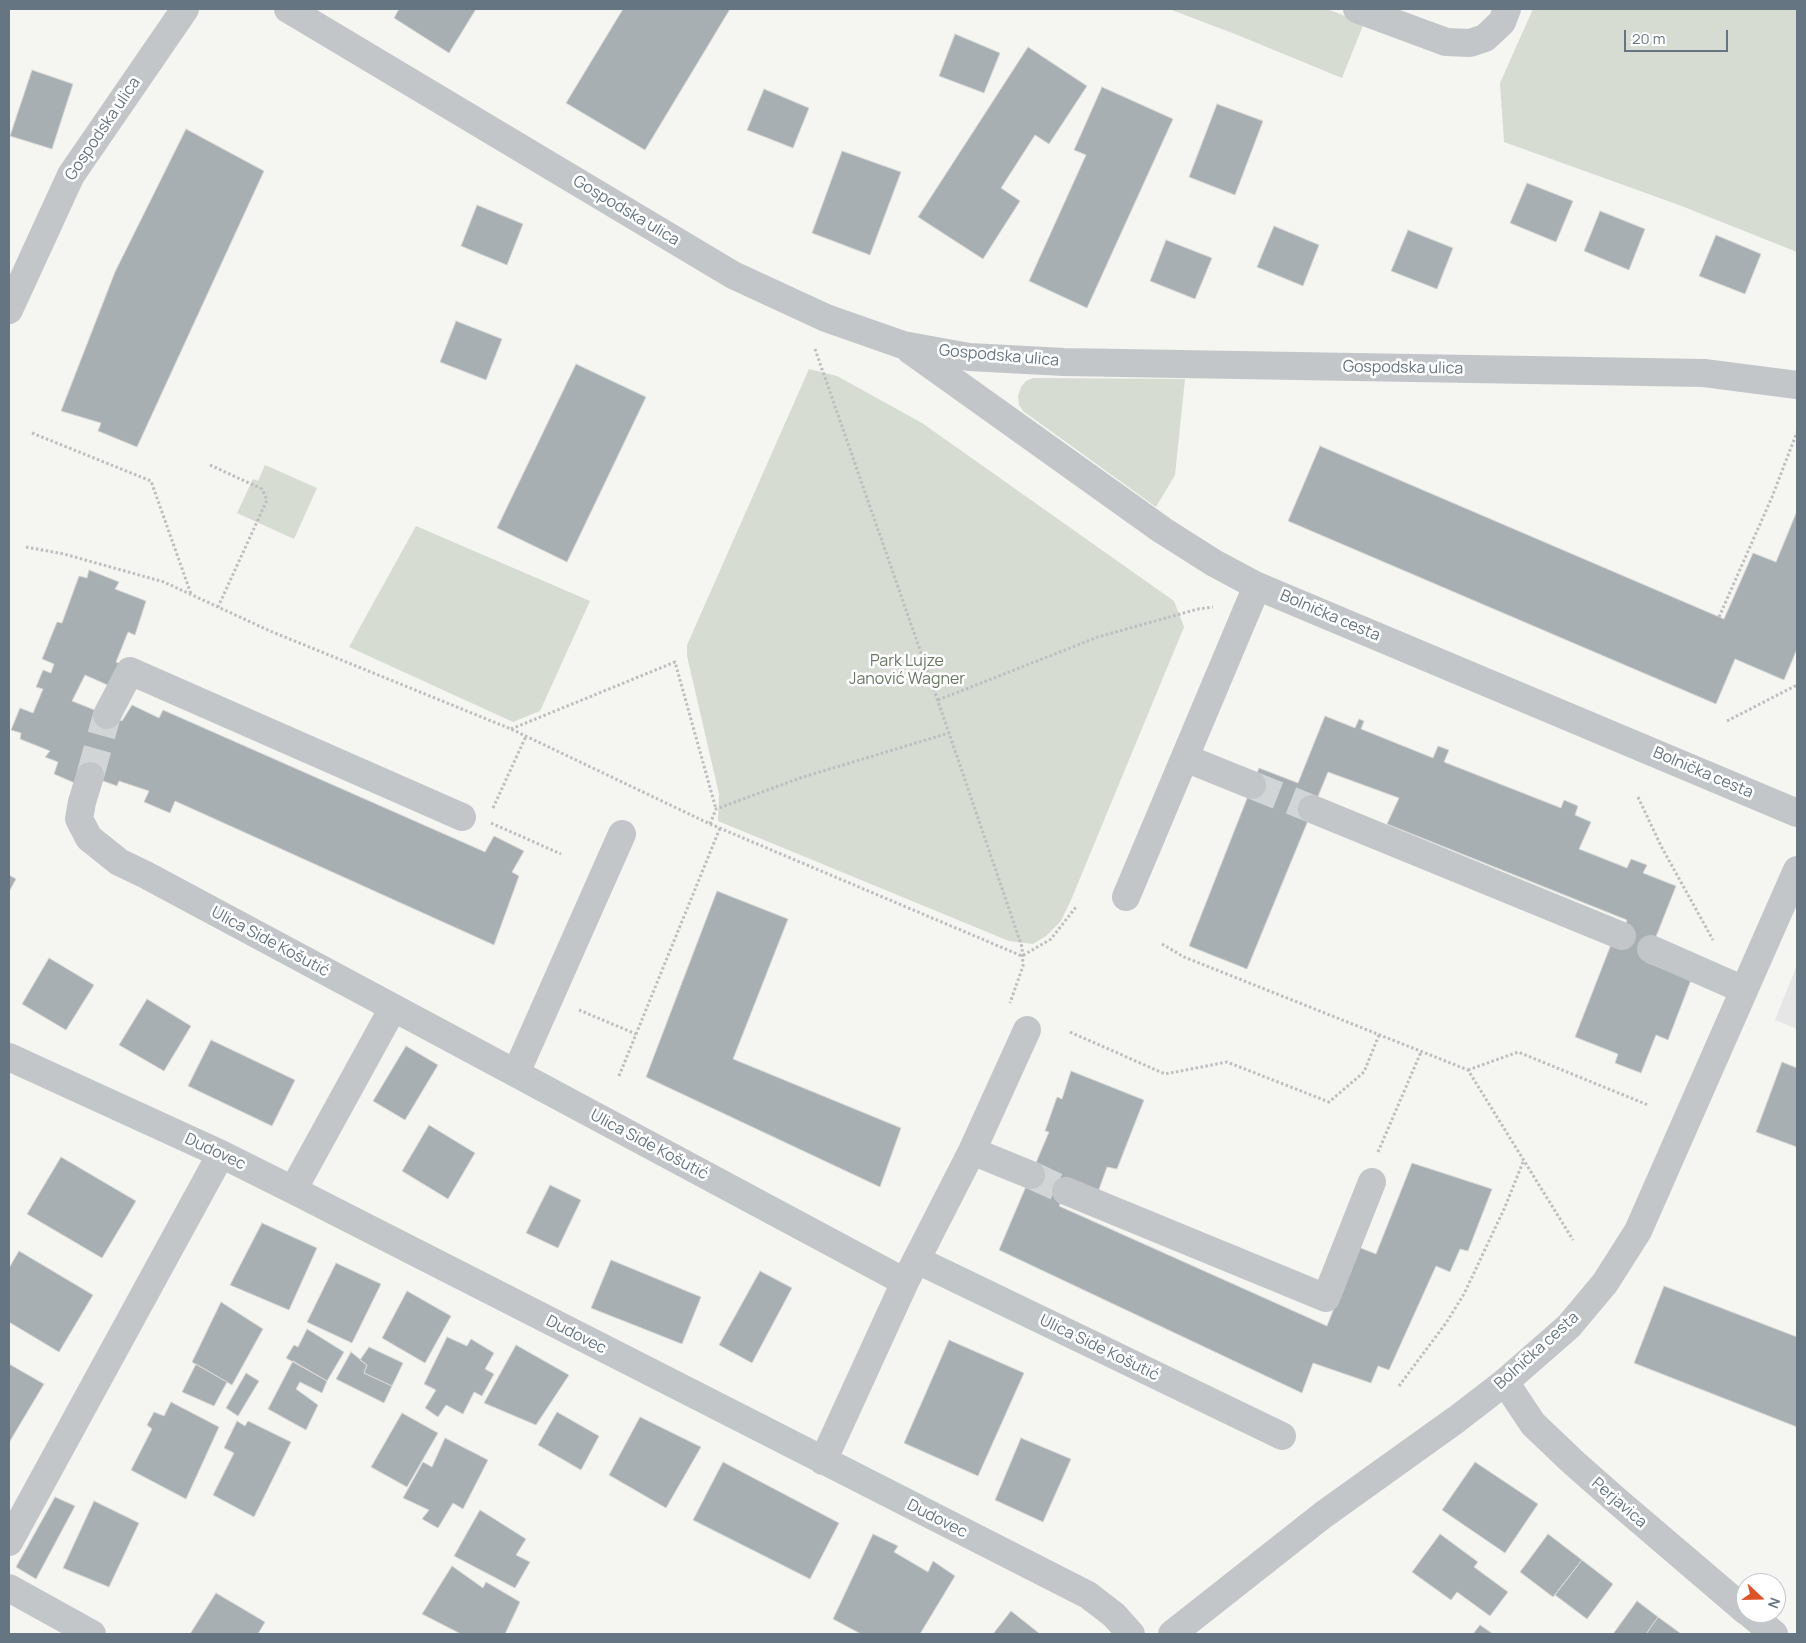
<!DOCTYPE html>
<html>
<head>
<meta charset="utf-8">
<style>
	body { margin:0 }
	#map { position:relative; width:1806px; height:1643px; overflow:hidden; background:#f5f5f1; font-family:Manrope,sans-serif }
	canvas { display:block }
	.frame { position:absolute; inset:0; border:10px solid #657581; pointer-events:none }
	.north { position:absolute; left:1736px; top:1573px; width:50px; height:50px; box-sizing:border-box; background:#fff; border:1px solid #c1c8cd; border-radius:50%; rotate:111deg; font-size:14px; font-weight:700; line-height:20px; text-align:center; color:#657581 }
	.north::after { content:''; display:block; margin:auto; width:18px; height:22px; background:#de5228; clip-path:polygon(50% 0,100% 100%,50% 72%,0 100%) }
	.scale { position:absolute; left:1624px; top:30px; width:104px; height:22px; box-sizing:border-box; border:2px solid #657581; border-top:0; padding-left:6px; font-size:15px; line-height:18px; white-space:nowrap; color:#657581; -webkit-text-stroke:4px #fff; paint-order:stroke }
</style>
</head>
<body>
<div id="map">
<canvas width="1806" height="1643"></canvas>
<div class="frame"></div>
<div class="north">N</div>
<div class="scale">20 m</div>
</div>
<script>
const g = document.querySelector('canvas').getContext('2d');
g.lineJoin = 'round';
function fillPath(path, color) {
  g.fillStyle = color;
  g.fill(path, 'evenodd');
}
function shape(rows) {
  const path = new Path2D();
  for (const r of rows) {
    path.moveTo(r[0], r[1]);
    for (let i = 2; i < r.length; i += 2) path.lineTo(r[i], r[i + 1]);
  }
  return path;
}
function trace(path, color, width, dash) {
  g.strokeStyle = color;
  g.lineWidth = width;
  g.lineCap = dash ? 'butt' : 'round';
  g.setLineDash(dash || []);
  g.stroke(path);
}
function write(font, color, halo, rows, align = 'center') {
  g.font = font + ' Manrope,sans-serif';
  g.lineWidth = 5;
  g.setLineDash([]);
  g.textBaseline = 'middle';
  g.strokeStyle = halo;
  g.fillStyle = color;
  for (const [text, x, y, turn = 0] of rows) {
    g.save();
    g.translate(x, y);
    g.rotate((+turn || 0) * Math.PI / 180);
    g.textAlign = isNaN(turn) ? turn : align;
    if (halo) g.strokeText(text, 0, 0);
    g.fillText(text, 0, 0);
    g.restore();
  }
}
fillPath(shape([
	[1797,965,1797,1029,1775,1020]
]), '#e5e6e5');
fillPath(shape([
	[1169,9,1327,9,1364,23,1342,78,1235,34],
	[1533,9,1797,9,1797,252,1679,205,1504,142,1500,83],
	[809,369,837,376,922,423,1174,601,1184,627,1071,900,1061,921,1046,936,1033,944,1009,941,718,821,719,794,687,656,687,645],
	[1033,378,1185,379,1175,475,1156,507,1023,411,1019,405,1018,396,1021,387,1026,381],
	[265,465,317,488,294,539,237,513,253,479,258,481],
	[416,526,590,601,540,711,513,722,349,647]
]), '#d6dcd2');
const building = shape([
	[399,9,476,9,449,53,394,18,399,9],
	[623,9,730,9,645,150,566,103,623,9],
	[955,34,1000,53,984,93,939,76,955,34],
	[1028,47,1087,86,1049,144,1035,135,1001,188,1020,201,983,259,918,217,1028,47],
	[32,70,73,84,52,149,10,136,32,70],
	[1102,87,1173,119,1087,308,1029,281,1086,155,1074,150,1102,87],
	[764,89,809,108,793,148,747,130,764,89],
	[1217,104,1263,121,1235,195,1189,177,1217,104],
	[186,129,264,171,137,447,98,431,101,423,61,411,115,272,186,129],
	[842,151,901,172,870,255,812,233,842,151],
	[1527,183,1573,201,1556,242,1510,223,1527,183],
	[477,205,523,224,507,265,461,246,477,205],
	[1600,211,1645,229,1629,270,1584,251,1600,211],
	[1274,226,1319,245,1303,286,1257,267,1274,226],
	[1408,230,1453,248,1437,289,1391,271,1408,230],
	[1716,235,1761,254,1745,294,1699,276,1716,235],
	[1166,240,1212,258,1195,299,1150,281,1166,240],
	[456,321,502,339,486,380,440,362,456,321],
	[576,364,646,397,567,562,497,528,576,364],
	[1320,446,1724,619,1753,553,1776,562,1797,511,1797,649,1784,680,1735,659,1716,704,1288,521,1320,446],
	[89,570,119,582,115,589,146,601,135,635,128,632,116,662,123,665,112,687,85,675,72,701,122,721,132,705,159,718,163,710,485,852,494,836,524,851,512,872,519,876,494,945,175,801,170,813,144,802,149,791,119,781,117,786,81,773,77,784,54,774,58,762,45,757,50,751,20,739,21,733,11,730,20,708,33,713,43,689,36,687,43,670,51,673,54,664,42,659,57,622,62,623,79,576,87,578,89,570],
	[1325,716,1355,728,1359,719,1364,721,1361,729,1433,758,1438,746,1449,750,1444,762,1561,808,1564,800,1578,806,1575,815,1591,822,1579,849,1627,868,1631,859,1647,865,1643,873,1676,886,1646,962,1691,980,1668,1040,1656,1035,1641,1073,1615,1063,1618,1054,1575,1037,1612,942,1622,936,1627,920,1387,824,1399,798,1328,772,1247,969,1189,946,1259,768,1298,783,1325,716],
	[9,875,16,879,9,892,9,875],
	[717,891,788,919,733,1059,901,1128,880,1187,646,1077,717,891],
	[49,958,94,985,66,1030,22,1004,49,958],
	[147,999,191,1026,164,1071,119,1045,147,999],
	[211,1040,295,1080,272,1126,188,1086,211,1040],
	[406,1046,438,1065,405,1120,373,1101,406,1046],
	[1782,1062,1797,1068,1797,1147,1756,1132,1782,1062],
	[1071,1071,1144,1100,1117,1169,1107,1167,1098,1192,1072,1181,1059,1206,1327,1326,1358,1247,1376,1254,1412,1163,1492,1189,1468,1251,1460,1249,1450,1272,1436,1266,1389,1370,1378,1366,1371,1383,1313,1363,1302,1393,999,1250,1049,1132,1045,1131,1057,1097,1062,1099,1071,1071],
	[429,1125,475,1153,448,1199,402,1171,429,1125],
	[61,1157,136,1201,102,1258,27,1214,61,1157],
	[550,1185,581,1200,558,1248,526,1233,550,1185],
	[262,1223,317,1248,289,1310,230,1285,262,1223],
	[19,1251,93,1295,59,1352,9,1322,9,1268,19,1251],
	[611,1260,701,1297,682,1344,591,1308,611,1260],
	[336,1263,381,1284,352,1343,307,1322,336,1263],
	[760,1271,792,1288,752,1363,719,1345,760,1271],
	[1664,1286,1797,1337,1797,1427,1634,1363,1664,1286],
	[407,1291,451,1316,425,1363,382,1338,407,1291],
	[221,1302,263,1329,232,1385,192,1362,221,1302],
	[307,1329,344,1352,327,1381,286,1358,294,1345,298,1347,307,1329],
	[447,1337,467,1346,471,1339,494,1353,485,1369,494,1374,482,1396,474,1392,463,1414,446,1405,438,1417,425,1408,436,1390,424,1384,447,1337],
	[949,1340,1024,1373,978,1476,904,1443,949,1340],
	[516,1345,569,1375,536,1425,484,1403,516,1345],
	[369,1347,403,1363,392,1386,364,1373,367,1365,360,1360,369,1347],
	[351,1352,367,1365,364,1373,392,1386,384,1403,336,1379,351,1352],
	[293,1361,327,1381,322,1393,300,1382,296,1389,318,1405,306,1430,268,1409,293,1361],
	[9,1364,44,1384,10,1441,9,1441,9,1364],
	[196,1364,227,1382,214,1406,182,1392,196,1364],
	[246,1373,259,1381,238,1416,226,1408,246,1373],
	[171,1402,219,1427,186,1499,131,1470,152,1429,147,1425,154,1412,164,1416,171,1402],
	[557,1412,599,1436,581,1470,538,1445,557,1412],
	[402,1413,438,1433,407,1487,371,1467,402,1413],
	[640,1417,701,1447,666,1508,609,1475,640,1417],
	[237,1421,245,1426,248,1421,291,1442,254,1517,213,1495,234,1453,224,1448,237,1421],
	[445,1438,488,1460,463,1509,453,1503,438,1528,422,1519,429,1510,403,1498,423,1462,432,1467,445,1438],
	[1021,1438,1071,1459,1043,1522,995,1500,1021,1438],
	[723,1462,839,1523,810,1579,693,1520,723,1462],
	[1475,1462,1538,1504,1505,1553,1442,1510,1475,1462],
	[55,1497,75,1506,36,1579,16,1567,55,1497],
	[94,1501,139,1523,109,1587,63,1568,94,1501],
	[480,1510,526,1539,516,1555,530,1562,515,1588,454,1556,480,1510],
	[873,1534,898,1546,894,1552,928,1572,933,1561,955,1576,920,1634,861,1634,833,1619,873,1534],
	[1440,1534,1478,1562,1474,1567,1508,1592,1490,1616,1457,1592,1451,1600,1412,1572,1440,1534],
	[1548,1534,1582,1560,1553,1597,1520,1572,1548,1534],
	[1582,1560,1613,1584,1587,1619,1555,1595,1582,1560],
	[452,1566,483,1588,486,1582,520,1602,505,1634,461,1634,422,1614,452,1566],
	[216,1593,265,1622,258,1634,190,1634,216,1593],
	[1637,1601,1658,1617,1646,1634,1613,1634,1637,1601],
	[1011,1611,1040,1634,993,1634,1011,1611],
	[1658,1617,1680,1633,1679,1634,1646,1634,1658,1617],
	[1480,1625,1493,1634,1473,1634,1480,1625]
]);
fillPath(building, '#a7afb3');
trace(building, '#d6d6d4', 1);
trace(shape([
	[90,776,107,715],
	[1252,785,1312,809],
	[1031,1175,1066,1191]
]), '#d1d5d5', 28, [28, 14]);
trace(shape([
	[815,349,949,733,1022,947,1023,966,1010,1003],
	[32,433,151,481,191,594],
	[210,465,262,489,267,500,218,607],
	[26,547,64,554,164,582,270,631,511,729,710,824,1022,956,1051,939,1076,907],
	[1719,617,1772,497,1797,432],
	[938,700,1098,637,1198,609,1213,607],
	[1727,721,1797,685],
	[511,729,675,662,716,809],
	[1638,797,1661,846,1713,940],
	[493,808,526,736],
	[491,823,561,854],
	[710,824,716,809,800,778,949,733],
	[1162,944,1184,957,1468,1070,1573,1240],
	[579,1010,636,1034],
	[1070,1032,1165,1074,1227,1062,1329,1102,1364,1072,1379,1035],
	[1468,1070,1518,1052,1648,1105],
	[619,1076,720,828],
	[1378,1152,1421,1052],
	[1399,1386,1446,1323,1464,1294,1505,1207,1523,1162]
]), '#bcbec0', 3, [2.5, 2.5]);
trace(shape([
	[288,9,733,275,826,318,903,345,969,357,1064,362,1704,373,1797,385],
	[1357,9,1446,42,1470,43,1485,38,1502,22,1507,9],
	[9,310,71,175,185,9],
	[910,350,1162,530,1214,563,1257,586,1797,813],
	[107,715,130,671,462,817],
	[1185,758,1252,785],
	[90,776,82,802,79,819,89,838,119,862,146,875,905,1282],
	[1312,809,1622,936],
	[1126,897,1257,586],
	[1651,949,1744,990],
	[9,1057,221,1154,293,1190,1088,1595,1114,1615,1131,1634],
	[516,1073,622,834],
	[972,1151,1031,1175],
	[293,1190,393,1008],
	[1066,1191,1326,1298,1372,1182],
	[917,1260,1282,1436],
	[1505,1382,1533,1424,1574,1463,1616,1500,1746,1611],
	[823,1461,905,1282,972,1151,1027,1030],
	[9,1542,221,1154],
	[9,1588,92,1634],
	[1749,1613,1774,1634],
	[1172,1634,1323,1515,1457,1419,1505,1382,1569,1326,1605,1283,1638,1231,1797,870]
]), '#c3c6c9', 28);
write('16px', '#657581', '#fff', [
	["Gospodska ulica",103,129,-56],
	["Gospodska ulica",626,211,31],
	["Gospodska ulica",999,356,5],
	["Gospodska ulica",1403,368,1],
	["Bolnička cesta",1330,616,23],
	["Bolnička cesta",1703,773,23],
	["Ulica Side Košutić",270,942,28],
	["Ulica Side Košutić",649,1145,28],
	["Dudovec",215,1152,25],
	["Dudovec",576,1335,27],
	["Ulica Side Košutić",1099,1348,26],
	["Bolnička cesta",1537,1351,-42],
	["Perjavica",1619,1503,41],
	["Dudovec",937,1519,27]
]);
write('16px', '#687963', '#fff', [
	["Park Lujze",907,662],
	["Janović Wagner",907,680]
]);
</script>
</body>
</html>
